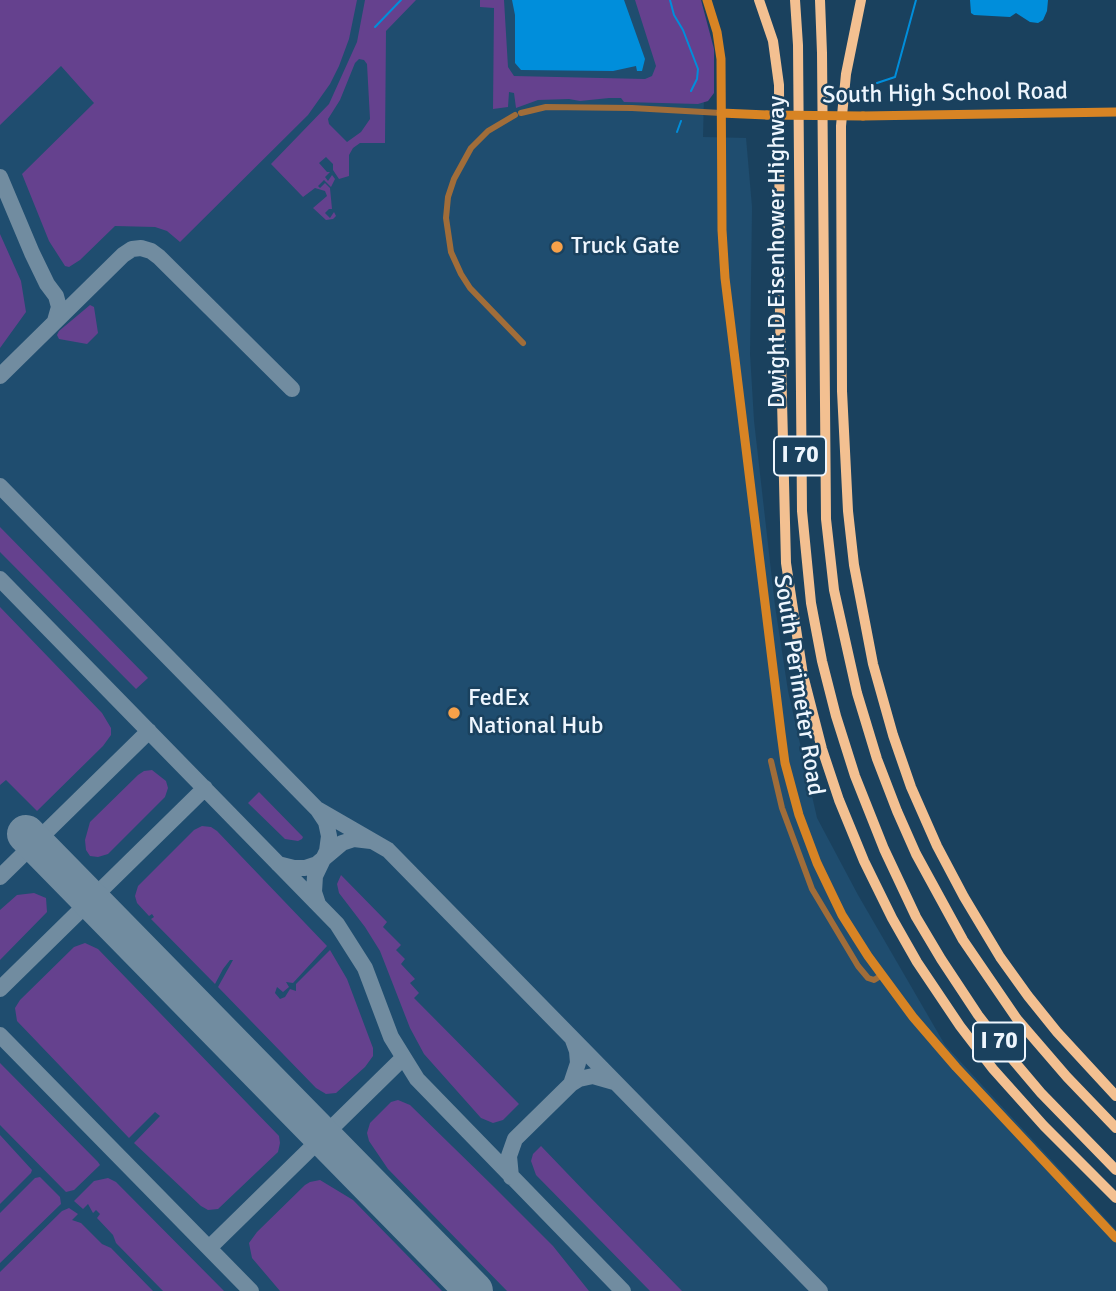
<!DOCTYPE html>
<html>
<head>
<meta charset="utf-8">
<style>
	body { margin:0 }
	canvas { display:block; background:#1a415e }
</style>
</head>
<body>
<canvas width="1116" height="1291"></canvas>
<script>
const g = document.querySelector('canvas').getContext('2d');
g.lineJoin = 'round';
function fillPath(path, color) {
  g.fillStyle = color;
  g.fill(path, 'evenodd');
}
function shape(rows) {
  const path = new Path2D();
  for (const r of rows) {
    path.moveTo(r[0], r[1]);
    for (let i = 2; i < r.length; i += 2) path.lineTo(r[i], r[i + 1]);
  }
  return path;
}
function trace(path, color, width, dash) {
  g.strokeStyle = color;
  g.lineWidth = width;
  g.lineCap = dash ? 'butt' : 'round';
  g.setLineDash(dash || []);
  g.stroke(path);
}
function write(font, color, halo, rows, align = 'center') {
  g.font = font + ' Signika,sans-serif';
  g.lineWidth = 5;
  g.setLineDash([]);
  g.textBaseline = 'middle';
  g.strokeStyle = halo;
  g.fillStyle = color;
  for (const [text, x, y, turn = 0] of rows) {
    g.save();
    g.translate(x, y);
    g.rotate((+turn || 0) * Math.PI / 180);
    g.textAlign = isNaN(turn) ? turn : align;
    if (halo) g.strokeText(text, 0, 0);
    g.fillText(text, 0, 0);
    g.restore();
  }
}
fillPath(shape([
	[0,0,691,0,705,52,703,137,746,138,752,207,750,354,754,421,775,606,788,691,817,818,858,895,945,1045,1116,1230,1116,1291,0,1291]
]), '#1f4d6f');
fillPath(shape([
	[0,0,357,0,349,39,339,66,330,84,308,115,180,242,167,231,155,227,115,226,80,260,69,267,65,266,49,241,22,174,94,103,61,66,0,125],
	[365,0,416,0,386,31,385,143,360,143,353,148,349,155,349,176,339,179,333,170,333,164,326,157,319,163,327,172,330,172,325,177,328,181,332,175,335,179,331,187,324,180,318,186,320,188,325,183,330,188,332,209,329,209,325,213,330,218,334,212,336,216,333,219,326,220,313,208,327,196,325,191,315,188,303,197,271,164,329,104,357,42],
	[359,59,364,60,367,64,370,119,361,132,347,142,329,124,328,119,340,100,355,63],
	[480,0,504,0,508,67,514,76,645,79,652,76,656,66,635,0,701,0,714,49,714,93,708,101,698,104,624,102,621,98,609,98,580,101,569,99,538,100,516,108,514,93,509,92,508,107,493,109,494,8,480,7],
	[0,234,21,281,26,312,0,348],
	[90,305,94,307,98,333,87,344,59,339,57,335,59,331],
	[0,527,148,678,136,689,0,552],
	[0,607,102,713,111,728,111,735,103,746,37,811,6,780,0,785],
	[152,770,166,781,168,788,165,797,108,854,98,857,90,856,86,850,85,840,90,822,138,775,144,771],
	[259,792,303,837,302,839,298,841,285,839,248,803],
	[202,826,211,827,217,831,327,946,293,983,286,982,289,987,283,992,277,987,275,993,280,999,285,997,290,989,296,991,296,984,330,950,347,979,373,1048,373,1056,365,1067,336,1093,326,1094,316,1088,218,987,233,960,230,960,223,969,215,984,151,919,154,917,152,914,149,916,137,903,135,896,138,886,194,830],
	[341,875,387,922,383,927,401,945,396,950,405,959,401,964,415,979,410,983,419,993,414,998,519,1104,503,1120,493,1123,481,1118,424,1054,410,1028,380,951,365,927,339,893,337,884],
	[34,893,46,898,47,912,0,960,0,910,17,895],
	[85,943,98,949,279,1136,280,1143,278,1152,218,1209,208,1210,201,1206,134,1143,160,1116,155,1112,129,1138,17,1021,15,1008,20,1000,74,947],
	[0,1063,98,1162,100,1165,74,1190,66,1192,0,1125],
	[398,1100,410,1105,494,1187,553,1246,589,1291,507,1291,388,1169,369,1141,367,1133,370,1123,391,1102],
	[0,1135,32,1170,31,1173,0,1204],
	[541,1146,587,1194,682,1291,650,1291,536,1175,531,1161,533,1154],
	[40,1177,60,1197,61,1204,0,1263,0,1213,35,1178],
	[108,1178,116,1182,224,1291,163,1291,116,1243,113,1235,97,1218,100,1214,96,1210,93,1213,88,1204,83,1209,74,1201,94,1181],
	[320,1180,353,1200,442,1291,280,1291,252,1258,249,1243,257,1232,305,1185,310,1182],
	[69,1208,78,1214,72,1220,81,1223,102,1244,111,1248,153,1291,0,1291,0,1272,62,1211]
]), '#65418e');
fillPath(shape([
	[512,0,624,0,645,59,642,71,637,71,636,66,613,71,521,70,515,63,515,15],
	[970,0,1048,0,1047,11,1043,20,1038,23,1030,22,1016,13,1010,17,974,15,971,13]
]), '#008edb');
trace(shape([
	[670,0,674,15,683,30,698,69,697,79,691,91],
	[375,27,401,0],
	[877,83,895,77,916,0],
	[677,132,681,121]
]), '#008edb', 2);
trace(shape([
	[0,177,32,253,47,284,56,296,59,307,55,321],
	[0,376,123,255,132,249,141,248,151,251,159,257,292,389],
	[0,486,317,809,388,850,820,1291],
	[0,579,337,924,365,968,391,1037,417,1079,623,1291],
	[278,864,294,868,305,868,317,864,342,843,354,839,371,841],
	[0,877,149,731],
	[318,904,314,892,315,876,327,851,329,836,326,822,318,810],
	[0,989,205,788],
	[0,1035,251,1291],
	[571,1084,578,1063,577,1051,573,1040],
	[511,1177,509,1156,515,1139,571,1084,579,1079,593,1076,614,1082],
	[209,1248,402,1059]
]), '#718ca0', 16);
trace(shape([
	[26,834,474,1291]
]), '#718ca0', 38);
trace(shape([
	[521,113,546,107,632,108,721,113],
	[515,115,488,131,471,148,454,179,448,197,446,218,451,252,461,274,470,288,523,343],
	[771,761,782,808,812,889,858,966,868,978,874,980,882,975]
]), '#a16d39', 6);
trace(shape([
	[707,0,717,32,721,59,722,230,725,278,781,733,785,763,799,815,817,863,842,915,868,956,913,1017,956,1067,1116,1238],
	[721,113,767,115],
	[863,116,1116,112]
]), '#d88424', 9);
trace(shape([
	[759,0,773,41,779,85,780,319,786,563,803,675,822,749,839,800,864,861,892,918,917,962,960,1026,993,1069,1044,1126,1116,1198],
	[795,0,798,45,802,511,811,603,822,661,836,716,855,776,884,849,916,917,941,959,978,1015,1008,1054,1041,1093,1116,1170],
	[820,0,822,53,826,519,834,590,857,693,877,759,897,811,916,854,963,940,1017,1019,1067,1077,1116,1128],
	[861,0,846,74,841,126,842,391,848,511,854,565,873,664,893,735,911,787,937,846,964,897,1000,957,1028,996,1057,1032,1116,1096]
]), '#f3c091', 10);
trace(shape([
	[767,115,863,116]
]), '#d88424', 9);
for (const [x, y, r, color] of [
	[557,247,7,"#f7a149"],
	[454,713,7,"#f7a149"]
]) {
  const dot = new Path2D();
  dot.arc(x, y, r, 0, 2 * Math.PI);
  g.fillStyle = color;
  g.fill(dot);
  trace(dot, '#1a415e', 2.5);
}
for (const [x, y, w] of [
	[800,456,52],
	[999,1042,52]
]) {
  const box = new Path2D();
  box.roundRect(x - w / 2, y - 19.5, w, 39, 5);
  g.fillStyle = '#1a415e';
  g.fill(box);
  trace(box, '#eef6fe', 2);
}
write('bold 23px', '#eef6fe', null, [
	["I 70",800,456],
	["I 70",999,1042]
]);
write('24px', '#eef6fe', '#1a415e', [
	["South High School Road",945,94,-1],
	["Dwight D Eisenhower Highway",778,252,-90],
	["South Perimeter Road",798,685,81]
]);
write('24px', '#eef6fe', '#1a415e', [
	["Truck Gate",571,247],
	["FedEx",468,699],
	["National Hub",468,727]
], 'left');
</script>
</body>
</html>
